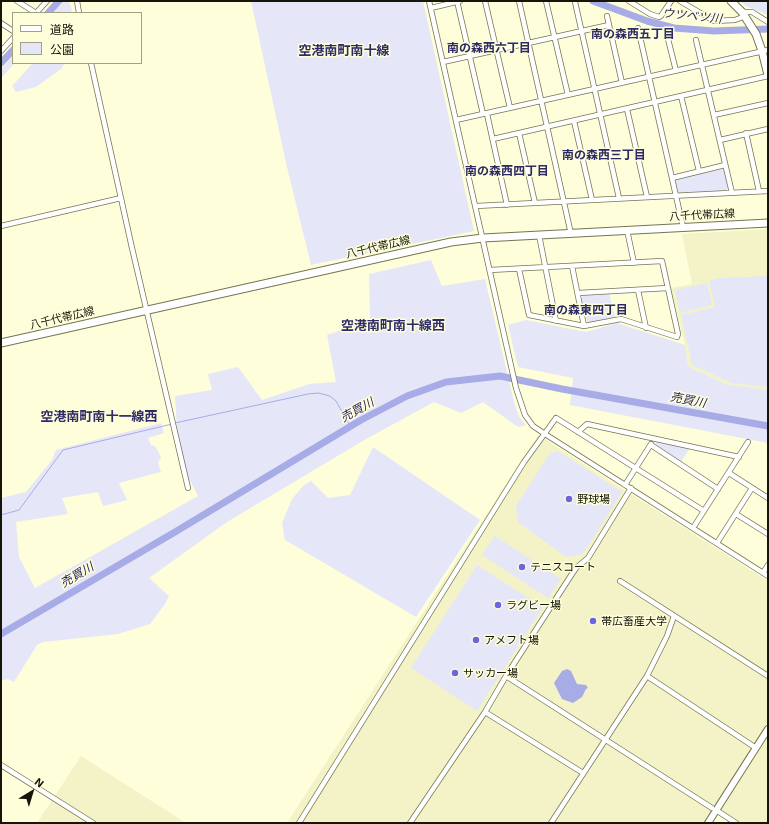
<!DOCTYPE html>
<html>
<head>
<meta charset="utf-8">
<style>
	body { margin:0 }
	#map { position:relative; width:769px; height:824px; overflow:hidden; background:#fefeda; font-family:"Exo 2","Noto Sans JP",sans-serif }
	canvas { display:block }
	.frame { position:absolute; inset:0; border:2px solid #151508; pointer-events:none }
	.legend { position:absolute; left:12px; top:12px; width:130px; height:52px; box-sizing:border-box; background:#fefeda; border:1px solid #a1a186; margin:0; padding:5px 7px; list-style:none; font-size:12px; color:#151508 }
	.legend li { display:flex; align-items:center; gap:8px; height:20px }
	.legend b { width:20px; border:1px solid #a1a186 }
	.north { position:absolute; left:12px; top:772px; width:40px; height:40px; -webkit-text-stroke:3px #fefeda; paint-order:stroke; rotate:38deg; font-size:11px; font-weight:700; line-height:16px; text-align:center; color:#151508 }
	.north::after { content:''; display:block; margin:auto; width:14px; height:18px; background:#151508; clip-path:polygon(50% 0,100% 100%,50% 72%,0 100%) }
</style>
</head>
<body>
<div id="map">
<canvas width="769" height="824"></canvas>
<div class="frame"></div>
<ul class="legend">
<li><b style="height:5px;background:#fff"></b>道路</li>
<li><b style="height:11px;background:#e5e7f9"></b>公園</li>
</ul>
<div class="north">N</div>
</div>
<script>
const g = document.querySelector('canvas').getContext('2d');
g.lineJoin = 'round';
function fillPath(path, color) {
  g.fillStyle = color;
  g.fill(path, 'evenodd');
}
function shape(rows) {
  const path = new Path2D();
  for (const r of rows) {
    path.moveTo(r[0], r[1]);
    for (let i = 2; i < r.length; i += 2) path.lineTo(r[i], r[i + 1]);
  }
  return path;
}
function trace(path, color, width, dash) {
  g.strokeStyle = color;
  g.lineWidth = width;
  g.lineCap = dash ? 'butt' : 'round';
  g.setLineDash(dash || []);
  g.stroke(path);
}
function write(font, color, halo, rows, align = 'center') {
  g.font = font + ' "Exo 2","Noto Sans JP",sans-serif';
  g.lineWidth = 3;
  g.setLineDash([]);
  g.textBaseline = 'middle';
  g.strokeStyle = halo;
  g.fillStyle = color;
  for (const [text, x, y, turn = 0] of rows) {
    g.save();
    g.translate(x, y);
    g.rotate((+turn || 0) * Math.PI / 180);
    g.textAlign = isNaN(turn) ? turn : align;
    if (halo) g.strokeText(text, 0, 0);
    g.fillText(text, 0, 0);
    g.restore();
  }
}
fillPath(shape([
	[768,229,768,390,725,384,688,366,685,345,671,288,692,284,682,234],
	[538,435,768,581,768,721,703,823,287,823],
	[768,735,768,823,740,823,721,811,721,809],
	[81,756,186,823,37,823]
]), '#f3f3c7');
fillPath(shape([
	[64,1,69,1,72,11,68,13,53,13],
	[251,1,423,1,474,231,311,265,286,163],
	[740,1,768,1,768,15,746,6],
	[13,56,13,63,15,63,1,78,1,69],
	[33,63,65,63,61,69,36,87,16,92,12,86],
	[722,169,724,170,728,188,726,191,680,193,678,192,675,179],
	[431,260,442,286,485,279,515,406,520,418,526,425,518,427,483,402,461,413,434,402,366,439,227,522,149,578,169,596,165,604,150,624,118,634,43,642,37,645,14,682,8,679,1,681,1,498,26,492,52,460,56,450,161,423,164,433,148,438,151,445,155,446,161,457,158,463,161,472,119,483,127,500,103,506,98,492,62,498,68,514,16,522,19,557,35,588,198,496,187,475,177,429,175,396,212,390,208,374,238,367,262,400,309,384,336,382,327,335,370,320,369,274],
	[768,276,768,387,732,383,692,365,681,315,715,307,709,281,720,278],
	[707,283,712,305,680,313,675,290],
	[609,293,615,317,590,323,587,321,581,298,584,295],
	[526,320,586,332,617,323,685,345,688,366,725,384,768,390,768,443,570,405,573,378,518,367,508,325],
	[657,441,690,448,681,462,655,445],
	[373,447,480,520,416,617,285,540,282,523,292,499,303,486,311,481,328,498,350,495],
	[558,451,622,492,583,554,566,557,518,522,516,506,550,453],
	[495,536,561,579,548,598,482,555],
	[477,565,543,607,477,711,411,668]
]), '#e5e7f9');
fillPath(shape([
	[567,669,571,671,577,684,586,685,588,688,586,689,582,697,573,703,562,699,554,683,562,671]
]), '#a8ace6');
trace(shape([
	[175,423,308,394,318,393,330,396,336,401,350,426],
	[1,515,19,510,63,450,172,424]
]), '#a8ace6', 1);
trace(shape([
	[593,1,647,21,674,28,714,31,768,29],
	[48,13,59,1],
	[1,63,13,50],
	[1,634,175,532,361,420,407,396,446,382,500,376,562,389,768,426]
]), '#a8ace6', 7);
const minor = shape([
	[17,1,36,13],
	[77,1,79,13],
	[429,1,516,388,525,415,533,426,545,434,768,576],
	[457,1,483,114],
	[485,1,510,108],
	[519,1,571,234],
	[546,1,568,95],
	[629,1,650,14,659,17,661,16,671,1],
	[680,1,714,21,735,20,745,16],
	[575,2,619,198],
	[431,8,460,1],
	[742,12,752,12,768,22],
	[36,13,47,1],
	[607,16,622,83],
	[1,23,13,31],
	[638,28,683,227],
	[667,35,676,71],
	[696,40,732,193],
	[1,51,13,38],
	[443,62,609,25],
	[91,63,132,248,188,488],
	[681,96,699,171],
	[627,109,647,197],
	[487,114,507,205],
	[714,115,768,103],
	[456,120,768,50],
	[574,121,592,200],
	[519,133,535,203],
	[746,133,759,191],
	[493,139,768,76],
	[720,140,768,129],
	[672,178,725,165],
	[476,206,768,191],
	[1,226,121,198],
	[627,230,634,263],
	[539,235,556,321],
	[572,266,584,326],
	[490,270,662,261,678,334,677,337,621,319,584,326,529,315,519,269],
	[638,290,646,328],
	[578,293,668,288],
	[578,432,587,424,739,457],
	[651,445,718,489],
	[729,473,768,498],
	[625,485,651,444],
	[736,514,768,534],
	[693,528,748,442],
	[717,543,752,488],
	[763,573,768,565],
	[620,581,768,676],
	[667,636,674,616],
	[506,676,712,808],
	[647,676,756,748],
	[485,712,583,773],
	[1,765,93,823],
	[716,810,736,823],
	[299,823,524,462,556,418,704,511],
	[410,823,485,712,506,676,570,577,576,568,588,558,631,488],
	[551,823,647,676,666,638]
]);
const tertiary = shape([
	[708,823,768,729]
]);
const secondary = shape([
	[731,1,742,12,756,34,762,51,768,75],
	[1,343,451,242,483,238,768,223]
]);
trace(minor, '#757554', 6);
trace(tertiary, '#757554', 8);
trace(secondary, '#757554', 9);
trace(minor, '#fff', 4.5);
trace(tertiary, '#fff', 6);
trace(secondary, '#fff', 7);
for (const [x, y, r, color] of [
	[569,499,4,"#6b66e0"],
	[522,567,4,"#6b66e0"],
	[498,605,4,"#6b66e0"],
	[593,621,4,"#6b66e0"],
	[476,640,4,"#6b66e0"],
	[455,673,4,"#6b66e0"]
]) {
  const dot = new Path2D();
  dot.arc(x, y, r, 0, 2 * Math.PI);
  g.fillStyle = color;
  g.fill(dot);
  trace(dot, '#fefeda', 1.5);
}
write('11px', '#151508', '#fefeda', [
	["八千代帯広線",702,215,-3],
	["八千代帯広線",378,247,-13],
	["八千代帯広線",62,318,-13]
]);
write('11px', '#151508', '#fefeda', [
	["野球場",577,499],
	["テニスコート",530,567],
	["ラグビー場",506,605],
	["帯広畜産大学",601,621],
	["アメフト場",484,640],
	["サッカー場",463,673]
], 'left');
write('italic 12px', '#251e61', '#fefeda', [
	["ウツベツ川",692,16,6],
	["売買川",688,400,11],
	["売買川",357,410,-29],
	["売買川",77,575,-31]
]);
write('bold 12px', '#2d2a65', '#fefeda', [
	["南の森西五丁目",633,34],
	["南の森西六丁目",489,48],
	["南の森西三丁目",604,155],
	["南の森西四丁目",507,171],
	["南の森東四丁目",586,310]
]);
write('bold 13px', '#2d2a65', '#fefeda', [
	["空港南町南十線",344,51],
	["空港南町南十線西",393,326],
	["空港南町南十一線西",99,417]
]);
</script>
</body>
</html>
